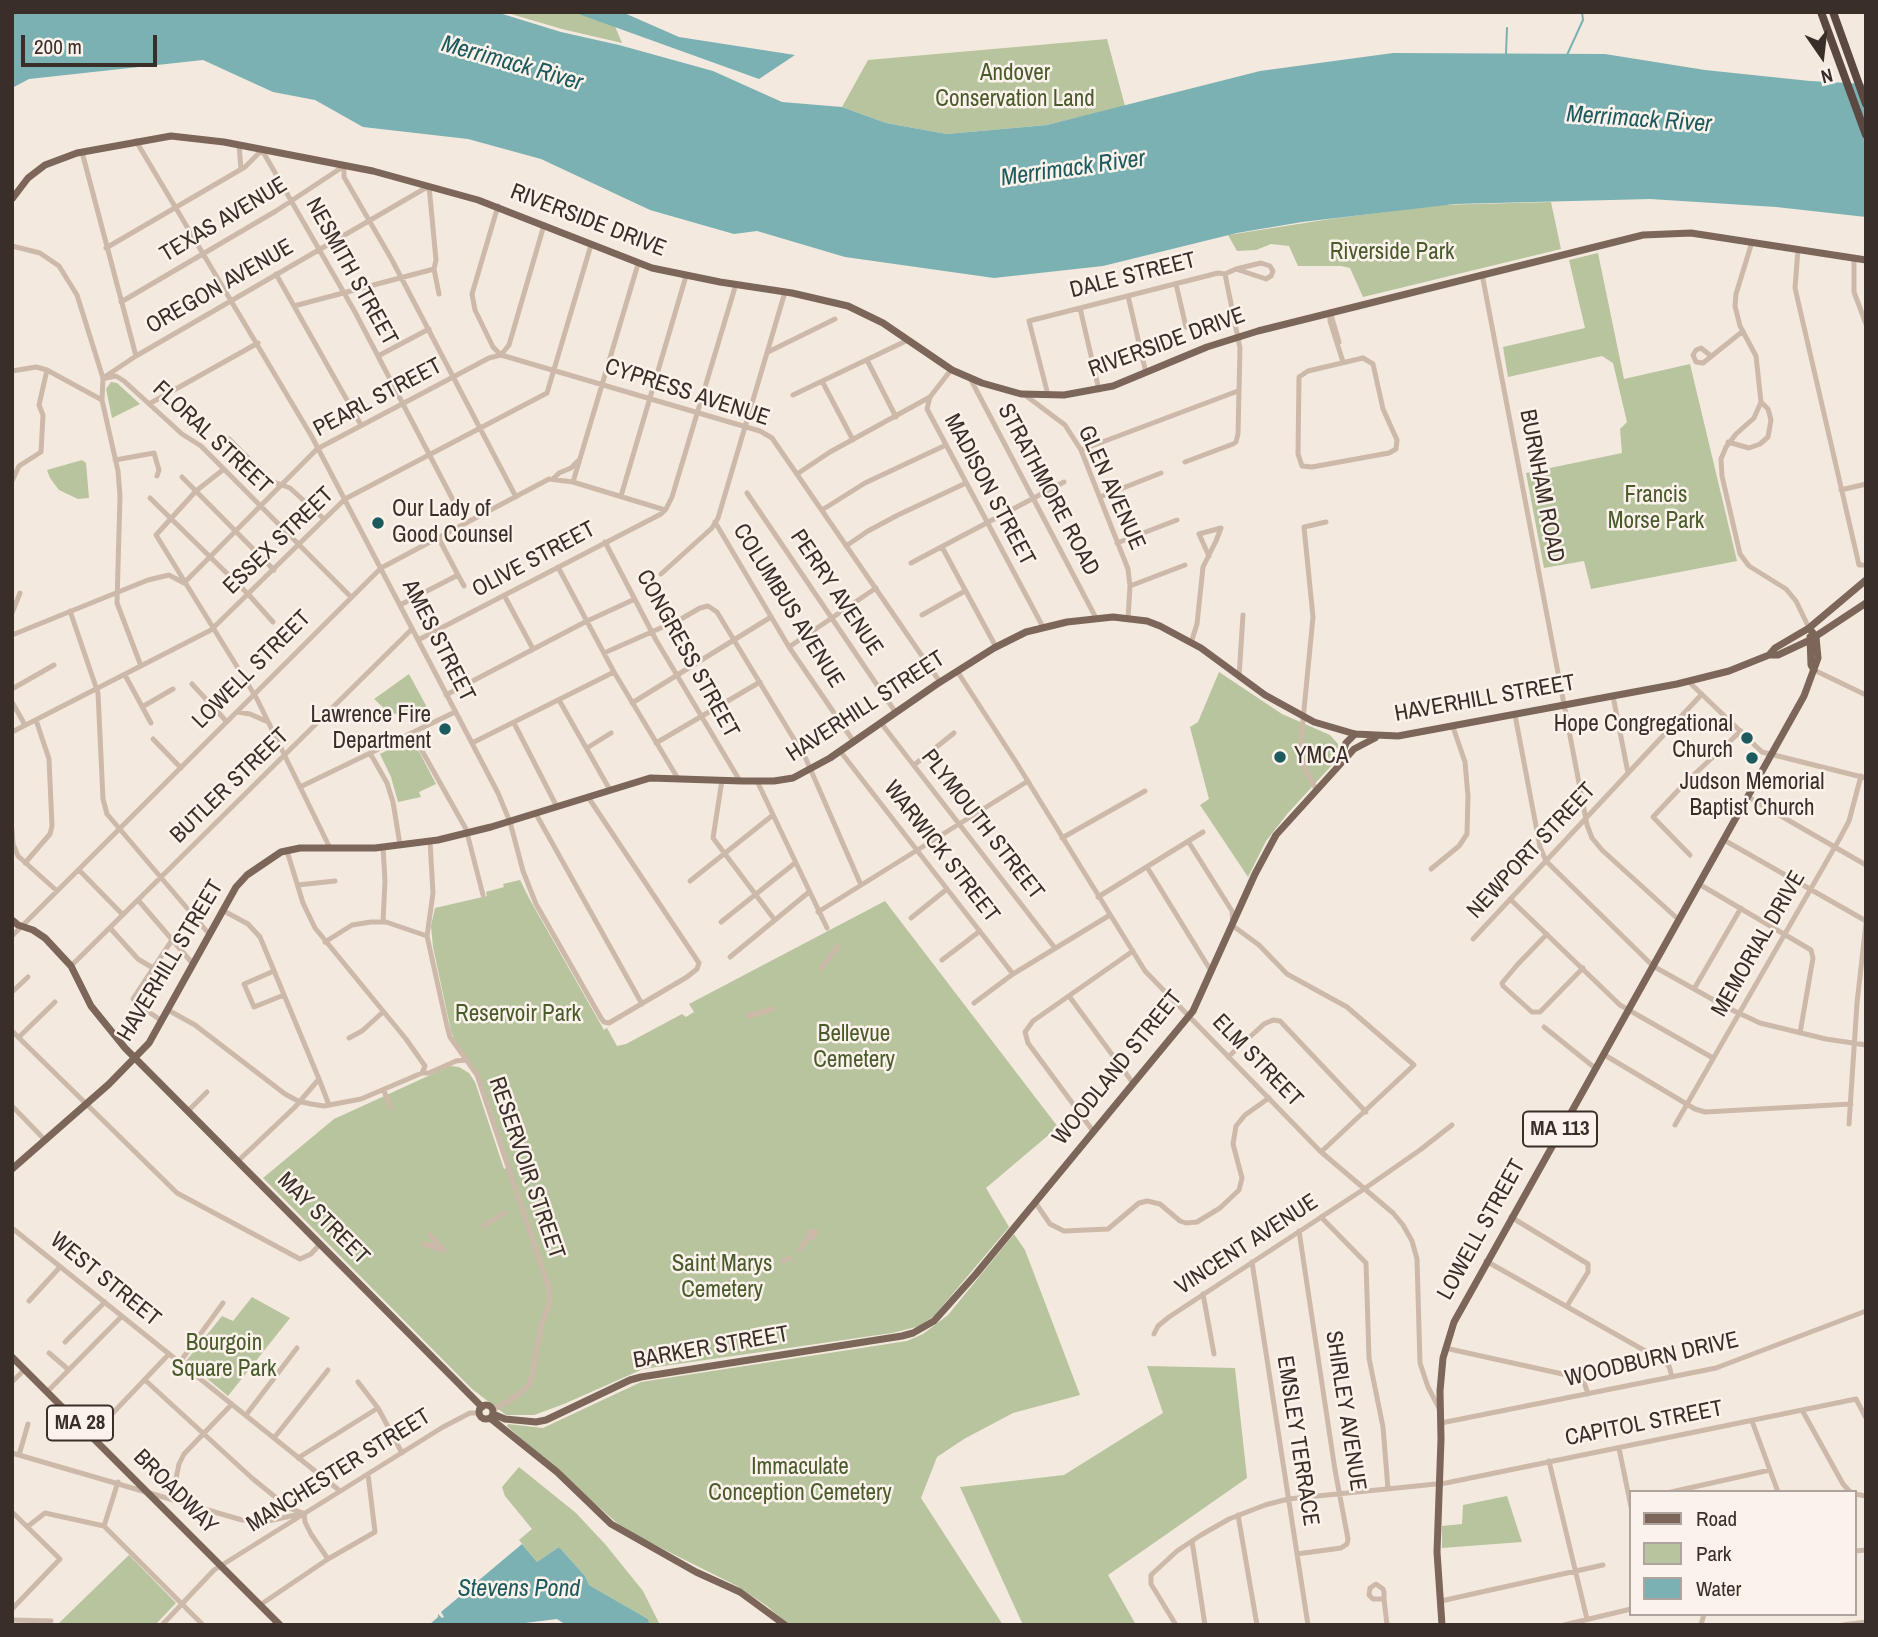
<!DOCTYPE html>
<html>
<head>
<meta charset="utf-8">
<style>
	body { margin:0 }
	#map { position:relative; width:1878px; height:1637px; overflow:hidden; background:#f4e9de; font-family:"Archivo Narrow",sans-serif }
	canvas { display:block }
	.frame { position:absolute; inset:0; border:14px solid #3a2e29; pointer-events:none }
	.legend { position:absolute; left:1629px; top:1490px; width:228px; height:126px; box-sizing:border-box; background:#fbf3eb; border:2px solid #aea49d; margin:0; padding:9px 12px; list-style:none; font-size:21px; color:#3a2e29 }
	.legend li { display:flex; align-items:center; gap:14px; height:35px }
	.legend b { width:35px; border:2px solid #aea49d }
	.north { position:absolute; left:1787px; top:21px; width:70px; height:70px; -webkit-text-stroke:5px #fbf3eb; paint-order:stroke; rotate:166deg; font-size:19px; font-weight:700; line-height:28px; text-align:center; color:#3a2e29 }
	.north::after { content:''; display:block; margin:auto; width:24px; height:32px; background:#3a2e29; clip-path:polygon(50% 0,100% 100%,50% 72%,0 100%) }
	.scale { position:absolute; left:21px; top:35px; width:136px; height:32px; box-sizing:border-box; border:4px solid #3a2e29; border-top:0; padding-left:9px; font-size:21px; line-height:24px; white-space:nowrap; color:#3a2e29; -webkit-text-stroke:5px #fbf3eb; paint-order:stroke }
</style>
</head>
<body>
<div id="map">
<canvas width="1878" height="1637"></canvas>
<div class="frame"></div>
<ul class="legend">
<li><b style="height:9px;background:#7c6559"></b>Road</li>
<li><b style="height:19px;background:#b7c49d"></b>Park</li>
<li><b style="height:19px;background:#7bb1b3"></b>Water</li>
</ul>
<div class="north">N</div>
<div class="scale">200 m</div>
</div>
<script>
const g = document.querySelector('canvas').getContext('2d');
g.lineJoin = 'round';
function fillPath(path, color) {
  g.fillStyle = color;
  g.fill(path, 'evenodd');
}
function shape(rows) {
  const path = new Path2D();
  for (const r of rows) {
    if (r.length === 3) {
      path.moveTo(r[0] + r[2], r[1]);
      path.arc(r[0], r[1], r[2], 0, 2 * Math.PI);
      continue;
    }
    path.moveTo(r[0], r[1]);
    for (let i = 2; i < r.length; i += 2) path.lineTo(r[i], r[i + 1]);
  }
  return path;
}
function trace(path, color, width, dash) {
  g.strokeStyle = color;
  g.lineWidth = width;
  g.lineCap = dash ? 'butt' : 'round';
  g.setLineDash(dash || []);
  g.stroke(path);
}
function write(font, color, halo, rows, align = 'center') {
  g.font = font + ' "Archivo Narrow",sans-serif';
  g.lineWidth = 5;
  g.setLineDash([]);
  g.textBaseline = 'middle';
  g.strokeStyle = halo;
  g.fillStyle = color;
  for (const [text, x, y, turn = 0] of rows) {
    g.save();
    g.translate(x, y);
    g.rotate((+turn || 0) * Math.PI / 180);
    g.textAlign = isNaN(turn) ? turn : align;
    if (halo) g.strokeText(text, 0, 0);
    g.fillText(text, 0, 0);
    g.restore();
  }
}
fillPath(shape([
	[504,12,609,12,622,43,562,29],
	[1107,39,1125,106,1047,125,947,134,886,123,842,107,868,60],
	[1551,202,1561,249,1363,297,1350,268,1341,266,1298,266,1289,246,1271,244,1256,250,1237,251,1228,235,1330,219,1439,205],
	[1598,253,1624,379,1690,364,1737,561,1591,589,1584,561,1544,568,1526,473,1622,453,1620,429,1627,422,1613,363,1602,356,1508,377,1503,347,1585,328,1569,260],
	[111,382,117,383,140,404,112,418,106,389],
	[82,460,86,463,89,498,78,499,59,490,50,478,47,470],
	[1219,672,1282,714,1330,735,1338,744,1339,752,1332,765,1288,813,1266,841,1248,877,1200,805,1209,799,1190,727,1198,722],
	[409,674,429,711,408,717,388,712,374,699],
	[412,738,436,784,419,792,421,797,398,802,391,777,380,754],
	[520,880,530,900,604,1030,607,1028,617,1046,626,1044,682,1014,686,1017,694,1012,689,1004,885,901,1058,1127,986,1188,1009,1227,934,1316,920,1326,892,1333,643,1369,564,1404,534,1415,506,1415,472,1389,263,1178,334,1119,450,1066,459,1067,469,1073,475,1082,504,1169,510,1166,480,1078,458,1049,451,1031,433,947,431,926,435,908,487,896,486,892,504,887,503,884],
	[1014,1234,1025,1250,1080,1395,1013,1413,964,1439,937,1457,921,1498,1003,1625,789,1625,767,1606,737,1586,625,1530,507,1426,508,1424,543,1428,641,1382,907,1341,923,1334,948,1315],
	[252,1297,290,1318,228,1396,186,1361,222,1316,233,1321],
	[1147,1366,1235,1368,1247,1478,1108,1575,1136,1625,1023,1625,960,1487,1064,1475,1163,1413],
	[519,1467,576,1513,605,1544,643,1591,660,1625,650,1625,648,1619,589,1585,585,1576,559,1547,537,1562,519,1540,532,1529,505,1496,502,1487],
	[1507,1496,1522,1542,1442,1548,1442,1526,1462,1524,1463,1505],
	[129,1555,176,1603,155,1625,57,1625]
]), '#b7c49d');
fillPath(shape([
	[12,12,496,12,561,32,619,45,713,71,782,102,842,107,886,123,947,134,1047,125,1260,71,1393,53,1605,54,1705,70,1810,81,1866,84,1866,217,1776,207,1650,199,1455,204,1302,222,1237,233,1103,266,994,278,845,257,757,231,734,234,650,210,541,159,468,139,363,127,315,100,273,92,203,60,29,79,12,88],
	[573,12,622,12,679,37,795,55,759,79],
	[522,1544,537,1562,559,1547,585,1576,589,1585,648,1619,650,1625,566,1625,557,1619,509,1625,429,1625,438,1617,438,1614,442,1618,444,1617,441,1612]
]), '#7bb1b3');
trace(shape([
	[1506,54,1507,28],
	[1567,55,1583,20,1582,12]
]), '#7bb1b3', 2);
trace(shape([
	[136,141,312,437,498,793,510,822,523,871,536,904,601,1018,604,1022,609,1023,687,977,697,969,699,963,588,797],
	[239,145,241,169],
	[82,152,136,356],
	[344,166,344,177,392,260,516,497],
	[498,206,472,294,475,310,493,347,501,355,760,431,772,438,940,682],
	[1752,242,1736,294,1735,306,1740,326,1756,356,1761,402,1754,418,1736,434,1726,447,1721,459,1722,476,1740,554,1749,566,1786,589,1796,601,1809,628],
	[12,246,40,253,59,266,77,295,103,378,102,400,118,471,120,496,117,603,141,666],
	[106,248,245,167,262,150,355,312,465,523],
	[1798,249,1795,288,1859,565,1866,565],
	[1854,258,1854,292,1866,324],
	[276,274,361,425],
	[1225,274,1236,269,1266,279,1271,276,1273,271,1270,266,1261,263,1236,269],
	[1482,274,1587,825,1592,838,1602,850,1679,920],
	[1176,284,1186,327],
	[1128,296,1146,373],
	[121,302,276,211,344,166],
	[294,306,434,269],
	[1080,308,1099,390],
	[1330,312,1330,321,1343,362],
	[1331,315,1339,342],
	[768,352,835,319],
	[378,356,429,329],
	[1711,356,1701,348,1696,350,1693,355,1696,362,1703,363,1743,331],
	[1363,358,1373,364,1383,409,1397,440,1396,449,1389,453,1312,467,1302,466,1298,454,1299,377,1308,371,1363,358],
	[867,360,896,417],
	[951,370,930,397,927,409,1043,627],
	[12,371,36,367,47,370,102,400],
	[103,378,136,356,429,186,436,260,434,269,439,294],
	[106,378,116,376,124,381,182,434,201,446,351,597],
	[970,378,1096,618],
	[822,381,853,440],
	[793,395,908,340],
	[1025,395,1065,425,1081,450,1128,569,1130,586,1128,618],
	[1048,395,1029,321,1218,273,1225,274,1240,348,1238,434,1236,442,1233,444,1185,462],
	[149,404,258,343],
	[229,439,271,481,290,488,324,519],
	[1728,442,1749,448,1760,444,1768,437,1771,420,1768,409,1761,402],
	[1081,450,1238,391],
	[115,460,154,453,159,470,157,476],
	[224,469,196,491,156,535,257,699,329,846],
	[797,474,830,452,930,397],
	[182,477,274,570],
	[554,478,559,473,571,468,578,461],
	[12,481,19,466,41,452,43,415,39,405,47,370],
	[573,482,665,510],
	[1841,490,1866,484],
	[747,493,896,713],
	[621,496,686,276],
	[1100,497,1161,473],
	[150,498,249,595,273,622],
	[822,510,865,483,946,445],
	[715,522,789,647,854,742],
	[605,542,656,640,740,781],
	[1117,543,1177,520],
	[846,546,868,531,898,515,966,483],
	[942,547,996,647],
	[911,563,1064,482],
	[558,567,614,672,677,777],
	[661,574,712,528,718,518,785,292],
	[458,575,464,586],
	[1130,586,1185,565],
	[504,595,533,649],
	[400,605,458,575,438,537],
	[70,611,98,693,103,799,107,814,209,934],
	[12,613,20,593],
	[922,615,965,591],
	[12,635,148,580,169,575,184,583,317,449,489,358,501,355,509,345,544,225],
	[418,640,661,514,666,509,672,497,736,284],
	[1191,643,1197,624,1203,567,1216,541,1221,528,1199,534,1209,556],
	[789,647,876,588],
	[604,653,681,619,700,608,708,606,717,612,806,759,861,885],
	[1814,670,1866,695],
	[957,671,1016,762,1145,971,1320,1151,1393,1213,1403,1225,1412,1241,1417,1259,1420,1363,1428,1387,1439,1408],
	[125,675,151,723],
	[1239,677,1243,615],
	[1689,682,1762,752,1866,778],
	[192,684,227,722],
	[12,689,54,665],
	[446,695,585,622,635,599],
	[1613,696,1628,773],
	[559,700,610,790],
	[12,702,25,725],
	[632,703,771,617],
	[142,707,173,689],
	[238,712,250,714,268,722],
	[1515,715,1540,847,1546,861,1653,966,1728,1008,1760,1023,1826,1039,1866,1045],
	[514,723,557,807],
	[881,723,1055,948],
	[12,732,211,630,345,499,547,393,591,245],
	[412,733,466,829,483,895],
	[153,739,181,768],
	[472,743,614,672],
	[656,743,760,682],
	[587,748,611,733],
	[840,751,1013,974],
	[370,753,387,783,393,802,400,845],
	[914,765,954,733],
	[722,780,713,838,774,919],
	[757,781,827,928],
	[300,787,455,712],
	[1316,789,1303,765,1300,751,1313,617,1304,527,1326,522],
	[1748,797,1866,865],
	[536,814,642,1004],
	[12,829,13,844,18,856,57,891],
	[1062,838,1145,791],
	[1724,840,1866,921],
	[430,841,433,893,427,936,447,1026,450,1037,477,1075,548,1285,550,1302,541,1326,532,1377,528,1386,518,1395,493,1410],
	[1188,841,1232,911,1233,926,1259,945,1287,974,1347,1007,1414,1065,1321,1152],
	[287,851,303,903,315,928,406,1039,425,1066,422,1073],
	[1690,855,1653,817,1686,782,1741,731],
	[25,863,50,834,52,826,49,759,36,720],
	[1147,867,1211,971],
	[1431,869,1459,846,1467,834,1468,796,1465,762,1453,727],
	[79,870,123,915],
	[690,881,773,815],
	[1699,884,1811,950,1813,958,1800,1033],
	[298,885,335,881],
	[1098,897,1203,832],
	[1510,899,1620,1005,1713,1058],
	[138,900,193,964],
	[222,910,248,924,260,937,319,1079,295,1107,238,1161],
	[818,912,1028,781],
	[911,918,947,889],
	[383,922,385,881,383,847],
	[721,922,795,863],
	[110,928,138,959,153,968],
	[1547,934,1518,964,1502,983,1503,986,1532,1012,1540,1012,1583,968],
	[12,936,381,568,549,479,573,482,638,264],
	[1473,939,1702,694],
	[325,942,352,925,371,922,386,922,427,936],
	[730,957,809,892],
	[942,960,980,931],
	[71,966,412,629],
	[821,969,838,946],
	[274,971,244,984,254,1007,284,995],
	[1694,989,1741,908],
	[12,992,28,977],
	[1069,996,1133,1083],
	[974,1003,1013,974,1110,915],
	[168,1010,195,1025,285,1094,298,1101,311,1104,324,1106,361,1099,422,1073,429,1073,456,1061,465,1060],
	[748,1016,773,1009],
	[162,1021,137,1004,133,999,172,940],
	[1544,1027,1595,1068],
	[12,1031,177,1193,300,1259,311,1254,320,1244],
	[19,1037,55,1002],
	[349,1038,362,1031,383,1012],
	[1603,1054,1695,1109,1705,1112,1851,1104],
	[1228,1057,1264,1024,1273,1020,1280,1021,1366,1112],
	[319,1079,329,1105],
	[384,1091,391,1108],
	[12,1106,45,1140],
	[188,1111,207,1092],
	[1849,1124,1857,1003,1866,923],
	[1675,1125,1840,838,1849,821,1861,776],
	[1093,1131,1028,1043,1025,1032,1033,1021,1133,951],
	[1035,1202,1050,1224,1064,1231,1108,1229,1139,1203,1147,1201,1160,1204,1180,1221,1186,1223,1197,1222,1220,1208,1239,1190,1242,1178,1233,1144,1236,1126,1245,1115,1269,1098],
	[1321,1217,1366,1263,1369,1358,1383,1427,1388,1489],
	[1511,1217,1588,1264,1588,1272,1567,1306],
	[484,1226,504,1213],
	[12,1228,340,1491],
	[424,1244,443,1250,430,1235],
	[799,1250,808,1238,814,1237,815,1232,809,1232,808,1238],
	[783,1261,790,1258],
	[1486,1261,1663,1361,1669,1366,1672,1377],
	[1252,1262,1308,1625],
	[1203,1294,1214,1354],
	[29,1301,60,1267],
	[1154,1334,1158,1326,1169,1317,1364,1189,1420,1150,1452,1125],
	[65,1342,105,1302],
	[1445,1348,1576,1377,1584,1382,1588,1394],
	[49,1353,69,1370],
	[180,1362,223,1303],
	[145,1380,253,1479,289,1508,303,1513],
	[12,1382,25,1369],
	[358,1382,378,1408,402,1453],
	[48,1391,122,1316],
	[1802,1410,1843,1484,1850,1492],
	[246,1415,297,1348],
	[1752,1421,1778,1492],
	[1441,1423,1716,1368,1866,1311],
	[92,1435,169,1354],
	[274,1438,328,1370],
	[1619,1448,1631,1507],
	[12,1453,242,1520,268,1521,300,1514],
	[19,1455,28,1424],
	[298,1458,378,1408],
	[1549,1461,1587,1619],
	[118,1482,104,1526,203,1625],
	[1671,1492,1770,1470],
	[1855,1494,1866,1496],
	[172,1498,179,1464,184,1454,232,1404],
	[12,1512,60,1559,12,1609],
	[304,1513,305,1522,311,1534,328,1559],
	[1238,1515,1257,1625],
	[27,1527,45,1513,104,1526],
	[1192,1541,1205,1625],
	[1855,1551,1866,1550],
	[1297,1554,1341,1548,1347,1544,1348,1539,1335,1470,1299,1231],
	[1384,1599,1373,1599,1369,1595,1370,1588,1376,1584,1383,1589,1384,1592,1384,1599,1387,1625],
	[1441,1601,1603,1565],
	[260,1605,328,1559,375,1532,368,1474],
	[12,1620,51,1621],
	[162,1625,214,1570,443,1427,470,1413,479,1413],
	[1176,1625,1151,1584,1151,1575,1177,1551,1201,1535,1229,1519,1265,1505,1288,1499,1446,1483,1856,1399,1866,1418],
	[1564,1625,1631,1609],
	[1701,1625,1704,1614],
	[1843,1625,1866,1622]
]), '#cdb9a9', 5);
trace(shape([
	[12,199,28,178,45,165,77,153,171,136,224,142,373,171,478,200,652,268,720,282,792,293,848,306,883,323,952,370,982,383,1021,394,1064,395,1113,386,1207,347,1258,331,1643,235,1691,233,1866,260],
	[1810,637,1811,665,1814,670],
	[1769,655,1778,655,1810,640,1866,603],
	[1339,763,1346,743,1355,734],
	[12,920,18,925,33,930,45,938,71,966,91,1006,125,1048,482,1407],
	[12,1169,109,1084,149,1043,236,887,247,875,281,852,300,848,375,848,438,840,491,827,650,778,742,781,774,781,793,778,830,758,937,684,994,648,1026,632,1067,622,1113,617,1147,621,1160,626,1201,648,1265,695,1314,722,1355,734,1398,736,1677,684,1729,671,1769,655,1775,648,1809,628,1866,580],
	[12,1357,280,1625],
	[486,1412,7],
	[493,1414,505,1419,536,1422,546,1420,630,1380,641,1377,902,1336,913,1333,934,1321,976,1274,1193,1011,1255,874,1276,835,1354,749,1375,738],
	[490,1418,557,1472,611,1524,696,1572,740,1592,785,1625],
	[1442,1625,1437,1552,1441,1439,1440,1391,1443,1358,1454,1322,1804,696,1818,658,1816,637,1809,628]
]), '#7c6559', 7);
trace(shape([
	[1821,12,1866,135],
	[1833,12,1866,104]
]), '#5b4840', 8);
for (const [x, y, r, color] of [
	[378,523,7,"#1c5a5e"],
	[445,729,7,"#1c5a5e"],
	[1747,738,7,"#1c5a5e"],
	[1280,757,7,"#1c5a5e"],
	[1752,758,7,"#1c5a5e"]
]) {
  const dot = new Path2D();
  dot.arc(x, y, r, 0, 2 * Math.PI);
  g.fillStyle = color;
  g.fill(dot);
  trace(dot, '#fbf3eb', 2.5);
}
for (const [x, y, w] of [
	[1560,1129,74],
	[80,1423,66]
]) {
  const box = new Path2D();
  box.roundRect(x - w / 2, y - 17.5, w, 35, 5);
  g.fillStyle = '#fbf3eb';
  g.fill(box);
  trace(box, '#3a2e29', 2);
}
write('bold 21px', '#3a2e29', null, [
	["MA 113",1560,1129],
	["MA 28",80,1423]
]);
write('23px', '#495a2b', '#fbf3eb', [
	["Andover",1015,74],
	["Conservation Land",1015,100],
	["Riverside Park",1392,253],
	["Francis",1656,496],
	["Morse Park",1656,522],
	["Reservoir Park",518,1015],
	["Bellevue",854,1035],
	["Cemetery",854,1061],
	["Saint Marys",722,1265],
	["Cemetery",722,1291],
	["Bourgoin",224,1344],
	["Square Park",224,1370],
	["Immaculate",800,1468],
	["Conception Cemetery",800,1494]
]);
write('23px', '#3a2e29', '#fbf3eb', [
	["TEXAS AVENUE",224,220,-31],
	["RIVERSIDE DRIVE",588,221,21],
	["NESMITH STREET",351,272,61],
	["DALE STREET",1133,276,-14],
	["OREGON AVENUE",220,287,-30],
	["RIVERSIDE DRIVE",1167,343,-20],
	["CYPRESS AVENUE",687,393,18],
	["PEARL STREET",378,398,-28],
	["FLORAL STREET",212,438,43],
	["BURNHAM ROAD",1541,486,79],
	["GLEN AVENUE",1111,488,66],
	["MADISON STREET",989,490,62],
	["STRATHMORE ROAD",1048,490,62],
	["ESSEX STREET",279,541,-44],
	["OLIVE STREET",534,560,-28],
	["PERRY AVENUE",836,593,56],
	["COLUMBUS AVENUE",788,606,58],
	["AMES STREET",438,641,63],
	["CONGRESS STREET",687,654,61],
	["LOWELL STREET",252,670,-45],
	["HAVERHILL STREET",1485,699,-10],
	["HAVERHILL STREET",866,707,-33],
	["BUTLER STREET",230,786,-44],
	["PLYMOUTH STREET",982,825,52],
	["NEWPORT STREET",1532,851,-47],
	["WARWICK STREET",941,852,52],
	["MEMORIAL DRIVE",1759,944,-60],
	["HAVERHILL STREET",171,961,-59],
	["ELM STREET",1257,1061,46],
	["WOODLAND STREET",1118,1068,-51],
	["RESERVOIR STREET",526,1168,71],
	["MAY STREET",323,1219,45],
	["LOWELL STREET",1482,1230,-61],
	["VINCENT AVENUE",1247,1245,-33],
	["WEST STREET",105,1280,39],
	["BARKER STREET",711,1348,-10],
	["WOODBURN DRIVE",1652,1360,-13],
	["SHIRLEY AVENUE",1345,1411,81],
	["CAPITOL STREET",1644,1424,-11],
	["EMSLEY TERRACE",1297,1441,81],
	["MANCHESTER STREET",339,1471,-32],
	["BROADWAY",175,1492,45]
]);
write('23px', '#3a2e29', '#fbf3eb', [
	["Our Lady of",392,510],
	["Good Counsel",392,536],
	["Lawrence Fire",431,716,"right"],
	["Department",431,742,"right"],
	["Hope Congregational",1733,725,"right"],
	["Church",1733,751,"right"],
	["YMCA",1294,757],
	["Judson Memorial",1752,783,"center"],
	["Baptist Church",1752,809,"center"]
], 'left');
write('italic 24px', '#1c5a5e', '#fbf3eb', [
	["Merrimack River",512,64,16],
	["Merrimack River",1639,120,4],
	["Merrimack River",1073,169,-8],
	["Stevens Pond",519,1590]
]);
</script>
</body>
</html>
